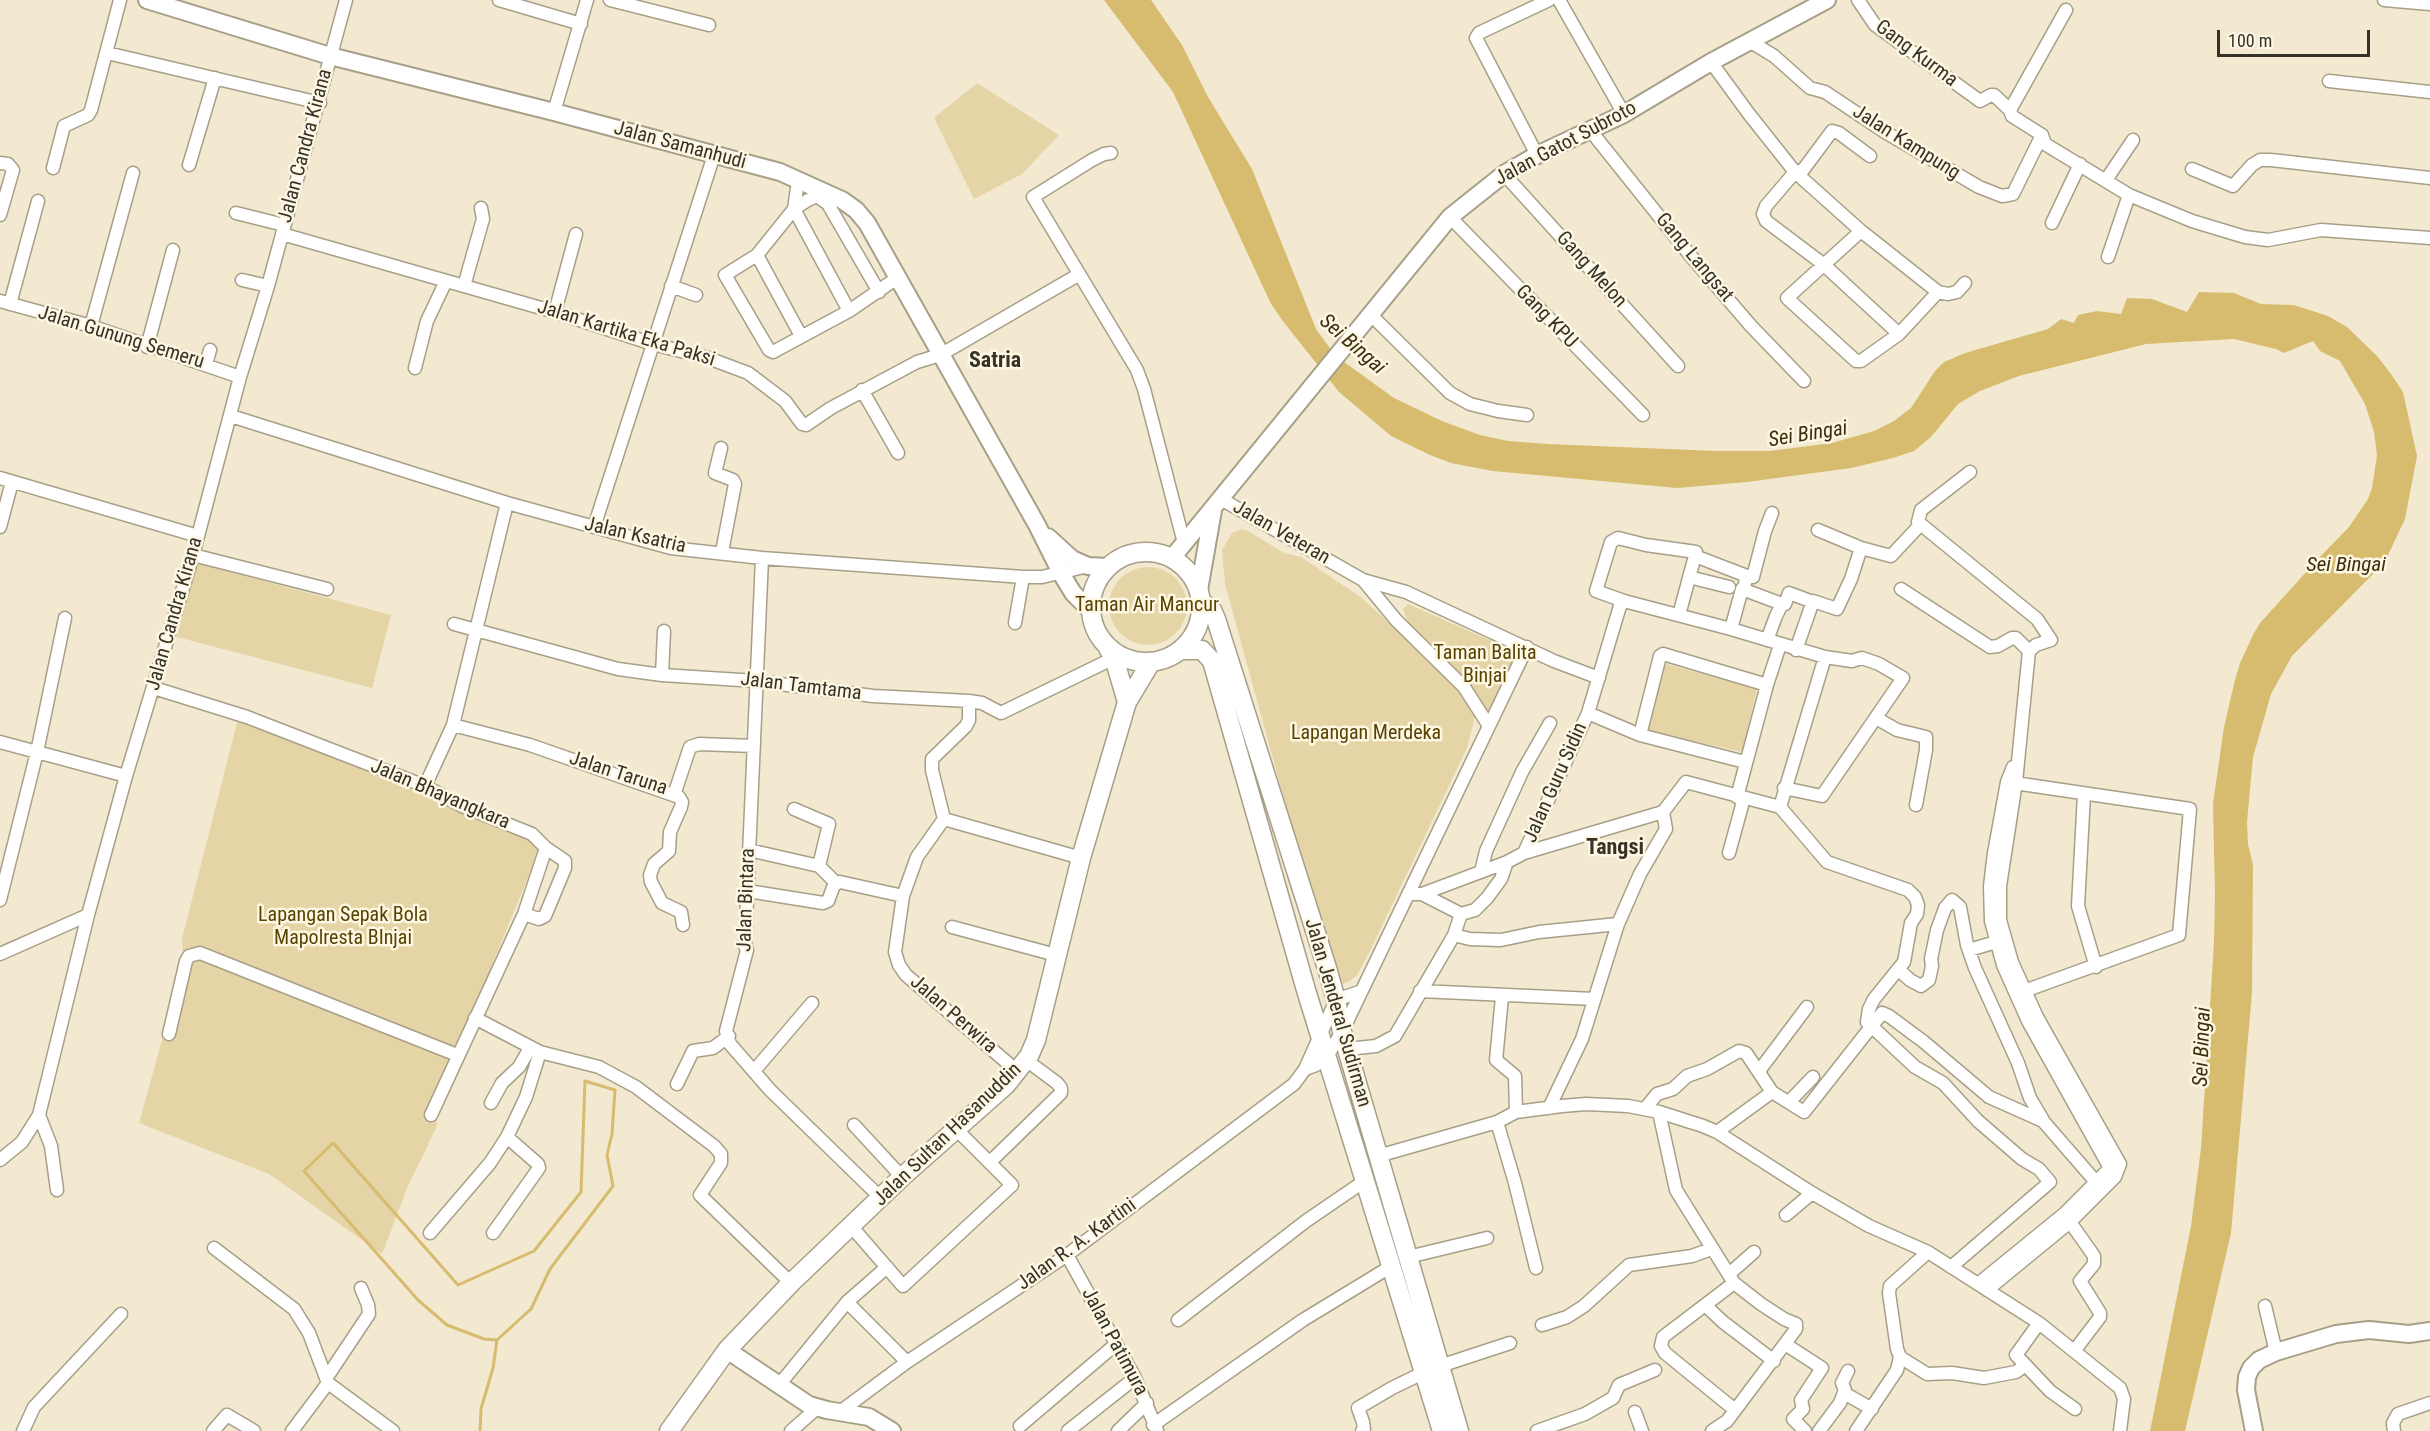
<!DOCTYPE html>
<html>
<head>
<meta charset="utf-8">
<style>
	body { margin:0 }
	#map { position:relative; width:2430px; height:1431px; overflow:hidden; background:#f2e9d0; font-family:"Roboto Condensed",sans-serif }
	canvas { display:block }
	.scale { position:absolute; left:2217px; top:30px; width:153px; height:27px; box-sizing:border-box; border:3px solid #353228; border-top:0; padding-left:8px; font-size:18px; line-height:21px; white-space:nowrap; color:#353228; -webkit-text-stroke:4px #fef7e3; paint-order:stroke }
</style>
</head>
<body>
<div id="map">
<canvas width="2430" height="1431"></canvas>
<div class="scale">100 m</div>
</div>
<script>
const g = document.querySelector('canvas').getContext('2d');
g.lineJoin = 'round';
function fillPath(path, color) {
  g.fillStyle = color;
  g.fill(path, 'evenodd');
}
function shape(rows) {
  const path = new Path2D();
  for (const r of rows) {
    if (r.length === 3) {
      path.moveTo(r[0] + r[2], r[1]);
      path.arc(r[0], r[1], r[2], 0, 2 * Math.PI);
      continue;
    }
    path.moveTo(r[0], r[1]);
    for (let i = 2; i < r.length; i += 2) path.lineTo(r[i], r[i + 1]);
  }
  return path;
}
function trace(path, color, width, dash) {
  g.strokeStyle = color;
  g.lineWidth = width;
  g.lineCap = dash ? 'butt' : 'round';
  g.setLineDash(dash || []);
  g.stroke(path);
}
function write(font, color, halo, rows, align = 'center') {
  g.font = font + ' "Roboto Condensed",sans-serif';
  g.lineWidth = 5;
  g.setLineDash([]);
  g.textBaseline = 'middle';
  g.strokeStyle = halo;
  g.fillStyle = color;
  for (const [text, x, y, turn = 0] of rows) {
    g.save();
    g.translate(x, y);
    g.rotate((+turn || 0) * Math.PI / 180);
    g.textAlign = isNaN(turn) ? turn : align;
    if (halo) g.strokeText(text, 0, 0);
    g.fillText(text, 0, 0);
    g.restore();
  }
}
fillPath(shape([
	[977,83,1059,135,1022,174,974,199,934,118],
	[1242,529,1248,531,1284,553,1301,557,1362,598,1461,691,1473,708,1475,716,1467,748,1369,953,1357,975,1350,981,1342,984,1333,977,1225,584,1222,550,1232,533],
	[196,563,391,615,372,688,177,637],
	[1148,606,39],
	[1408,604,1512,650,1515,661,1491,713,1485,717,1477,696,1408,623,1403,609],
	[1662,663,1757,689,1742,752,1645,730],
	[238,719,535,837,539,851,430,1115,438,1124,408,1186,382,1254,269,1174,139,1123,177,986,183,953,182,939]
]), '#e5d4a6');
fillPath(shape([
	[1104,0,1151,0,1182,45,1208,97,1252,169,1316,329,1329,347,1344,362,1394,398,1442,421,1480,435,1508,441,1548,444,1716,451,1770,451,1832,443,1874,431,1894,421,1911,408,1935,371,1944,362,1965,353,2048,329,2061,319,2074,323,2078,315,2097,311,2121,314,2127,298,2152,299,2187,312,2199,292,2234,293,2261,304,2294,305,2328,316,2347,327,2377,356,2391,374,2403,392,2417,456,2405,519,2387,557,2373,574,2292,656,2271,694,2253,757,2247,822,2248,844,2253,865,2252,992,2231,1233,2185,1431,2150,1431,2191,1226,2201,1148,2214,943,2215,894,2213,804,2224,727,2234,684,2240,663,2254,633,2260,623,2317,560,2349,527,2368,499,2372,488,2377,455,2374,432,2365,404,2340,361,2320,351,2313,341,2284,353,2276,349,2234,339,2146,344,2019,376,1980,391,1958,404,1931,437,1914,451,1893,458,1851,468,1747,482,1677,488,1493,471,1451,463,1430,455,1391,436,1339,392,1282,320,1270,302,1173,92]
]), '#d7bc6f');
trace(shape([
	[585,1081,615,1090,612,1134,607,1155,613,1186,550,1269,531,1309,497,1340,484,1339,447,1325,418,1300,304,1171,333,1143,458,1285,534,1251,581,1192,585,1081],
	[480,1431,481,1409,493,1368,497,1340]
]), '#d7bc6f', 3);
const street = shape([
	[499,0,581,24],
	[610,0,709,25],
	[1559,0,1624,114],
	[1858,0,1875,25,1980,101,1991,95,1994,95,2010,110,2012,116,2042,135,2045,144,2129,195,2192,221,2245,237,2268,240,2321,230,2430,238],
	[2384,0,2430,4],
	[1751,42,1774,56,1810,88,1825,92,1885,132,1979,187,2002,196,2013,194,2042,135],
	[107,53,320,103],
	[1711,62,1749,114,1795,172,1861,231,1938,292,1948,294,1957,292,1965,283],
	[2329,81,2430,92],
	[2010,110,2066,10],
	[554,112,587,0],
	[1590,130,1690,255,1751,326,1804,381],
	[1111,153,1104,154,1092,160,1033,197,1137,370,1144,389,1184,543],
	[1537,155,1476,38,1479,33,1549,0],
	[1870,156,1839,133,1832,131,1803,170,1795,172,1766,206,1763,214,1766,221,1823,264,1899,334],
	[0,163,8,164,13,170,0,215],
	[189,165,215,78],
	[53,168,64,126,88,115,91,110,120,0],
	[2192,169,2233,186,2252,165,2260,160,2271,160,2430,178],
	[1504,174,1678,366],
	[2106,180,2133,140],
	[798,181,794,209,757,255,725,275,769,350,773,352,849,311,897,278],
	[236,213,284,225],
	[1450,217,1643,415],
	[2052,223,2080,164],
	[1861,231,1787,298,1856,361,1861,361,1899,334,1938,292],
	[282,234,555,312,653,344,708,358,748,373,785,401,802,424,806,425,831,408,917,362,940,355,1078,275],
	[757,255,801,336],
	[2108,257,2129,195],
	[242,280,268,286],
	[464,286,483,219,481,208],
	[671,286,696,295],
	[0,301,91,326,240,377],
	[10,304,38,201],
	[849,311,794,209,808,200,817,196,828,204,879,292],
	[555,312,576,234],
	[1371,315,1450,393,1470,404,1498,411,1527,415],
	[91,326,133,173],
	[147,347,173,250],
	[206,364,210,350],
	[415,368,427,321,446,281],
	[862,390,898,453],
	[231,416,507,503,671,548,762,558,1023,577,1042,577,1088,566],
	[721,448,715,473,733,480,735,484,722,552],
	[1970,472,1921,510,1918,522,2037,619,2051,640,2036,645,2029,651,2016,782,2000,886,2000,920,2012,962,2037,1017,2120,1164,2115,1177,2070,1222,1987,1290],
	[0,478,198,536],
	[1221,499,1363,580,1406,592,1554,661,1599,678],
	[0,527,12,482],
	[594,527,714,155],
	[1818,530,1861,548,1891,556,1920,525],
	[193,555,327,589],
	[1695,556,1747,576,1745,583],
	[762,558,745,946,747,950,726,1031,730,1044,770,1090,882,1199],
	[1747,576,1753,577,1765,531,1772,513],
	[1689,577,1729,587],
	[1363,580,1396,620,1464,687,1489,726],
	[1901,589,1990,647,1998,646,2012,638,2016,638,2029,651],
	[1624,601,1596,591,1611,542,1618,538,1646,545,1696,552,1679,615],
	[1015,623,1023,577],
	[454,624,618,669,662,675,756,681,873,696,969,701,982,703,1001,713,1114,658],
	[1731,629,1742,589,1782,604],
	[1767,640,1776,616,1782,604,1785,604,1789,593,1813,602],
	[1796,650,1813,601,1837,609,1851,579,1861,548],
	[662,675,664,631],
	[154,688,247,717,425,786,460,805,532,834,546,848,524,914,431,1115],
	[1588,713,1640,735,1745,762],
	[1876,718,1897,730,1926,737,1926,750,1916,805],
	[453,725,530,745,679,797,682,802,681,807,670,832,669,851,654,864,650,875,651,882,662,903,681,912,683,925],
	[1640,735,1660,656,1663,654,1767,685],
	[0,742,126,776],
	[2008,782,2190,809,2179,935,2027,990,2021,996],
	[425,786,453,725,507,503],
	[2084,794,2078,906,2096,967],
	[674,795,690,747,699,744,754,746],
	[1737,797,1767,685,1780,645],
	[1780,807,1825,657],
	[794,809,829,824,819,866],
	[944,819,932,770,932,759,966,726,969,720,969,701],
	[749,850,819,866,836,883],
	[1524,853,1588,713,1620,606,1624,601,1731,629,1825,657,1852,661,1862,658,1879,664,1903,678,1822,796,1784,788],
	[1729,853,1744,798],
	[1481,872,1486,851,1522,772,1550,723],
	[748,891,823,903,828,901,834,885,840,882,903,896],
	[1410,894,1422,894,1507,862,1524,853,1663,812,1686,782,1780,807,1827,862,1908,890,1915,897,1918,905,1917,914,1911,923,1904,962,1874,999,1869,1009,1867,1022,1915,1067,1943,1083,1978,1121,2022,1159,2039,1169,2050,1182,1951,1267],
	[1422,894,1461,914,1475,910,1487,898,1501,879,1507,862],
	[0,900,37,752,65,618],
	[524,914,539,919,545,916,565,868,565,861,546,848],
	[952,927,1056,955],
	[1454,935,1470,939,1501,940,1539,932,1618,924],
	[1969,950,1996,942],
	[0,954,88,915],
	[1898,969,1910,980,1921,986,1929,980,1932,966,1931,959,1937,930,1945,908,1952,900,1960,907,1967,945,1975,968,2018,1063,2030,1098,2043,1120],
	[1420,991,1594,999],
	[1502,997,1496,1060,1515,1076,1516,1112],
	[475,1018,540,1052,599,1067,636,1087,714,1146,721,1154,721,1163,700,1195,791,1283],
	[169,1034,186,961,189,956,200,953,457,1055],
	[1347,1049,1376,1046,1395,1036,1454,935,1461,914],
	[1305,1069,1316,1065,1327,1056,1342,1032,1527,647],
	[754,1071,812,1003],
	[1759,1071,1807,1007],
	[1018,1072,906,975,899,965,895,952,903,896,917,857,944,819,1081,858],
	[677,1084,693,1051,713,1048,729,1036],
	[1789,1102,1813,1077],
	[491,1103,502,1083,519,1067,530,1048],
	[1549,1108,1582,1039,1618,924,1640,874,1666,829,1663,812],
	[1645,1109,1657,1094,1673,1089,1687,1076,1707,1069,1739,1051,1746,1053,1772,1092],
	[1659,1112,1676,1190,1734,1283,1663,1337,1661,1346,1665,1353,1735,1410],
	[39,1115,51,1146,57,1190],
	[1497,1122,1515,1183,1536,1268],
	[854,1125,902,1177],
	[1717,1132,1772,1092,1804,1112,1882,1013,1889,1016,1924,1042,1989,1097,2043,1121,2096,1182],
	[1378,1156,1497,1122,1516,1112,1562,1106,1586,1104,1628,1106,1659,1112,1703,1126,1717,1132,1812,1193,1869,1226,1928,1252,2039,1323,2120,1388,2124,1399,2120,1431],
	[0,1160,22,1142,39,1115,88,915,126,776,193,555,240,377,268,286,346,0],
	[990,1162,1061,1093,1061,1088,1057,1083,1026,1060],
	[1786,1215,1812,1193],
	[2070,1222,2094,1256,2094,1264,2080,1281,2100,1313,2100,1317,2075,1350],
	[851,1226,903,1286,1012,1185,956,1129],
	[430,1233,490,1163,507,1137,526,1097,540,1052],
	[493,1233,539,1168,538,1164,507,1137],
	[214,1248,294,1309,309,1333,328,1383,393,1431],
	[1067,1255,1135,1378,1157,1430],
	[1408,1257,1487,1238],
	[1729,1274,1754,1252],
	[1978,1284,2064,1214,2110,1168,2028,1021,2003,965,1991,921,1990,886,1994,853,2007,782,2013,767],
	[847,1302,907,1362],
	[1705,1305,1723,1322,1774,1361],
	[2265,1306,2276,1352],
	[1178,1320,1306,1221,1366,1180],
	[2039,1323,2016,1355,2050,1391,2075,1409],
	[1542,1325,1567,1317,1584,1306,1629,1265,1692,1256,1711,1249],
	[1785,1344,1822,1368,1801,1400,1803,1409,1793,1419,1805,1431],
	[1900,1357,1927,1374,1952,1373,1984,1378,2016,1372,2024,1366],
	[1440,1366,1510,1343],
	[327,1377,369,1314,368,1305,361,1288],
	[779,1385,847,1302,887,1267],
	[1844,1393,1872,1409],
	[841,1411,907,1362,1067,1255,1294,1084,1305,1069,1336,1000,1359,992],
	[1635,1412,1642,1431],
	[1153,1425,1303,1320,1385,1270,1396,1277],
	[1020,1426,1115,1345],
	[23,1431,34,1407,121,1314],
	[213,1431,227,1415,254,1431],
	[292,1431,328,1383],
	[791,1431,817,1408],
	[1068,1431,1135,1378],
	[1118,1431,1147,1403],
	[1362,1431,1364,1429,1363,1422,1358,1408,1392,1388,1425,1372],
	[1537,1431,1585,1414,1613,1398,1619,1385,1655,1370],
	[1712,1431,1727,1421,1796,1329,1796,1324,1784,1319,1761,1304,1734,1283],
	[1819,1431,1840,1403,1845,1390,1842,1383,1848,1371],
	[1856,1431,1897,1370,1900,1357,1897,1349,1889,1293,1890,1286,1928,1252],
	[2394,1431,2393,1423,2398,1414,2430,1403]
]);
const secondary = shape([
	[147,0,330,56,554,112,780,172,842,200,856,210,867,223,1037,525,1061,573,1073,593,1092,612],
	[1048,537,1072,559,1088,566,1107,567],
	[1172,558,1450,217,1504,174,1537,155,1624,114,1711,62,1827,0],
	[1199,590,1213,510],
	[727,1350,809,1405,827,1410,869,1417,892,1431],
	[2254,1431,2246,1390,2247,1377,2251,1368,2259,1360,2276,1352,2336,1334,2369,1330,2409,1334,2430,1331]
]);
const primary = shape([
	[1146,607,55],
	[1202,602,1212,610,1216,619,1327,968,1336,1000,1342,1032,1459,1431],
	[1108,648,1114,658,1127,702],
	[1181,650,1202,650,1212,661,1306,990,1442,1431],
	[669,1431,727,1350,791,1283,902,1177,1006,1085,1029,1056,1036,1040,1081,858,1127,702,1151,662]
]);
trace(street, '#a79f87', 15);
trace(secondary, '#a79f87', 20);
trace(primary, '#a79f87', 21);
trace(street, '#fff', 12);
trace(secondary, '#fff', 16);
trace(primary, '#fff', 18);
write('20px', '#353228', '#fef7e3', [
	["Gang Kurma",1916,54,37],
	["Jalan Kampung",1906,143,32],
	["Jalan Gatot Subroto",1566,144,-28],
	["Jalan Candra Kirana",306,146,-75],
	["Jalan Samanhudi",680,146,15],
	["Gang Langsat",1694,258,50],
	["Gang Melon",1591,270,48],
	["Gang KPU",1546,317,46],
	["Jalan Kartika Eka Paksi",626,334,17],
	["Jalan Gunung Semeru",121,338,17],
	["Jalan Veteran",1281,533,30],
	["Jalan Ksatria",635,536,13],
	["Jalan Candra Kirana",175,614,-74],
	["Jalan Tamtama",801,687,7],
	["Jalan Taruna",618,774,18],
	["Jalan Guru Sidin",1556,783,-66],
	["Jalan Bhayangkara",440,795,23],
	["Jalan Bintara",747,900,-88],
	["Jalan Jenderal Sudirman",1337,1013,74],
	["Jalan Perwira",953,1015,41],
	["Jalan Sultan Hasanuddin",948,1135,-44],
	["Jalan R. A. Kartini",1077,1245,-36],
	["Jalan Patimura",1114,1342,62]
]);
write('20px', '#574403', '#fef7e3', [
	["Taman Air Mancur",1147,606],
	["Taman Balita",1485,654],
	["Binjai",1485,677],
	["Lapangan Merdeka",1366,734],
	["Lapangan Sepak Bola",343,916],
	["Mapolresta BInjai",343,939]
]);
write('italic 21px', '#3b300d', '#fef7e3', [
	["Sei Bingai",1352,345,41],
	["Sei Bingai",1808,435,-9],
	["Sei Bingai",2346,566],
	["Sei Bingai",2203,1047,-88]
]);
write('bold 22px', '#353228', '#fef7e3', [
	["Satria",995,361],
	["Tangsi",1615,848]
]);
</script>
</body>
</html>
